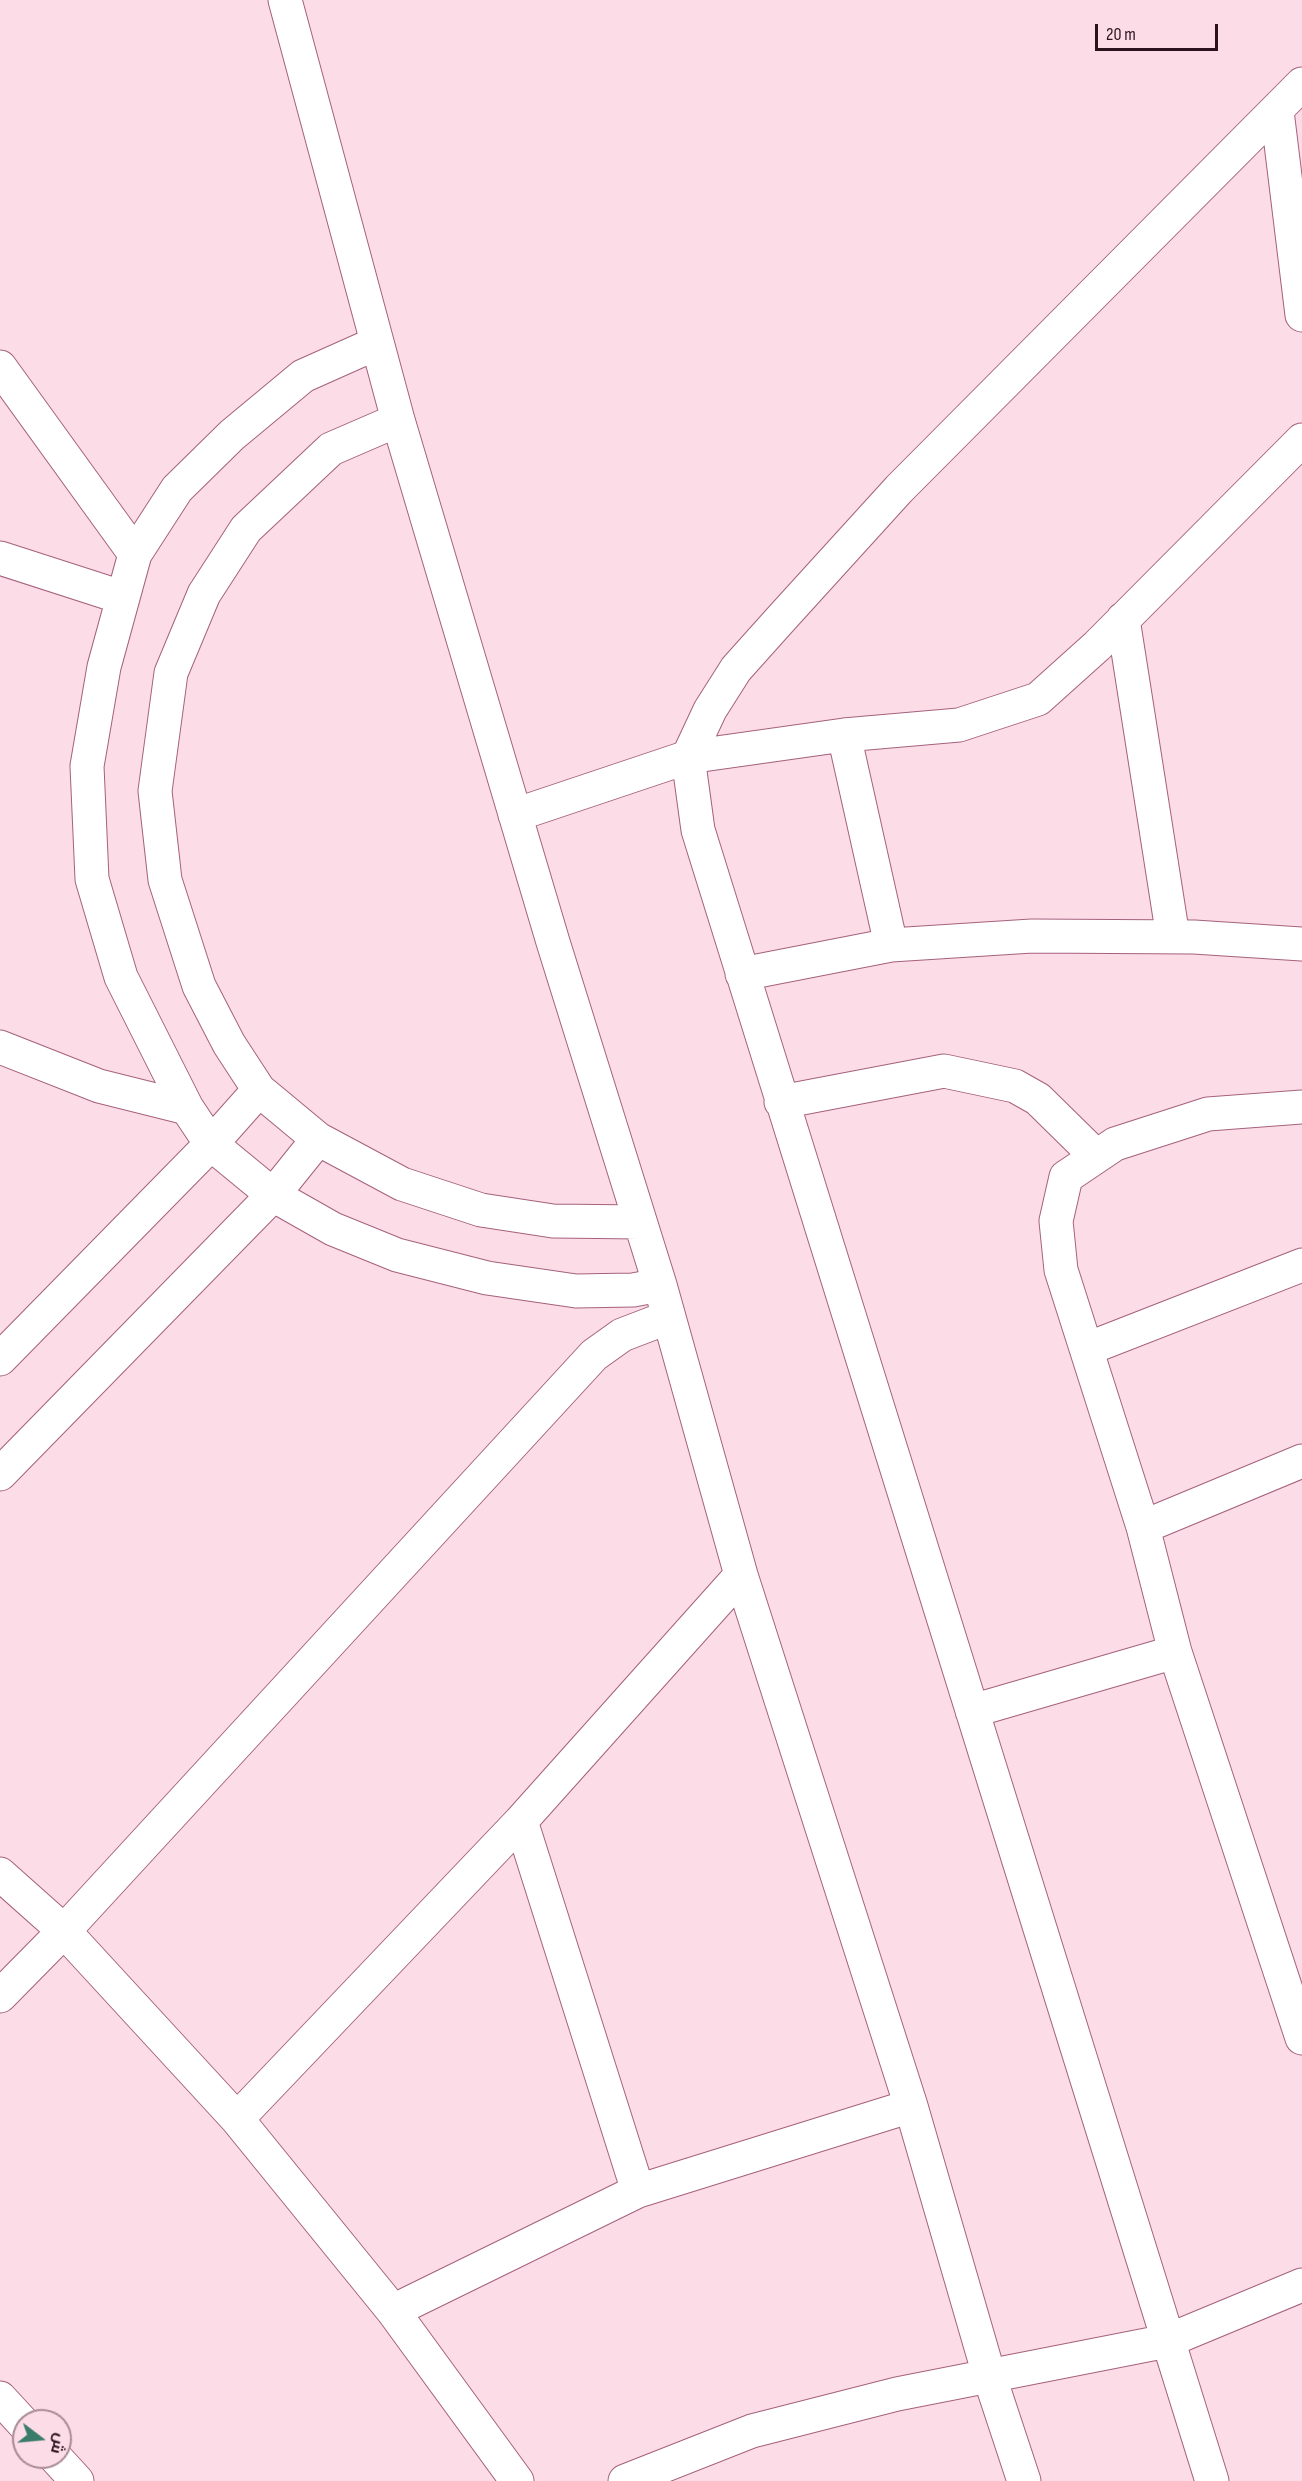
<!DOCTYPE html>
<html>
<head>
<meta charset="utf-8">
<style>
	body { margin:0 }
	#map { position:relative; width:1302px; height:2481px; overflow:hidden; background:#fcdce7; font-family:"Sofia Sans Condensed",Cairo,sans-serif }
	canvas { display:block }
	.north { position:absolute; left:12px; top:2409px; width:60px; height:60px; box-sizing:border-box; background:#fcdce7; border:2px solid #a98b96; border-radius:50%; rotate:106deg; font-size:16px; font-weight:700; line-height:24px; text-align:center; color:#2c121d }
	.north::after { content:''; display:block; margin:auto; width:21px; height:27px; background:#3a7b6a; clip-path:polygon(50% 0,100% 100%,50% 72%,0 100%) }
	.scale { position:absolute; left:1095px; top:24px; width:123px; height:27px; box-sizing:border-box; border:3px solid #2c121d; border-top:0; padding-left:8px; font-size:18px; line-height:21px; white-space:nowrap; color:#2c121d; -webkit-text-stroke:4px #fcdce7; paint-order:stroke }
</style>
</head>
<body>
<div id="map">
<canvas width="1302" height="2481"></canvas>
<div class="north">ش</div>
<div class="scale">20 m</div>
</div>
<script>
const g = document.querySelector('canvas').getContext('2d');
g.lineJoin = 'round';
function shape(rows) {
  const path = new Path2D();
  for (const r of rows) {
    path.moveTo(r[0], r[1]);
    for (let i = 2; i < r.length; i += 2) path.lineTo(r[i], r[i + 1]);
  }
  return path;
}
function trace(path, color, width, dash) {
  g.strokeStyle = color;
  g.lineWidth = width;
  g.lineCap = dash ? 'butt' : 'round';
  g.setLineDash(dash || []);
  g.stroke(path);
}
const minor = shape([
	[285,0,398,420,553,942,660,1285,741,1575,911,2106,989,2375,1024,2481],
	[1277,111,1302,315],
	[377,343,303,376,232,435,177,489,135,554,104,667,87,766,92,879,121,977,187,1108,211,1144,273,1195,333,1229,397,1255,487,1278,576,1291,633,1290,660,1285],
	[0,367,135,554],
	[398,420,331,449,246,529,204,594,171,673,155,791,165,880,199,986,229,1044,259,1090,318,1139,402,1184,481,1210,553,1221,640,1222],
	[0,558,121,597],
	[1123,619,1173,937],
	[844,735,891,945],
	[515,815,688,757,844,735,959,725,1038,699,1097,646,1302,440],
	[742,974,891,945,1032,936,1194,937,1302,944],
	[0,1047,99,1086,187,1108],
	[781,1102,944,1071,1015,1086,1038,1099,1096,1156],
	[1302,1107,1208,1114,1115,1144,1066,1177,1056,1221,1061,1270,1143,1527,1175,1652,1302,2038],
	[1087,1349,1302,1265],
	[0,1359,211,1144,259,1090],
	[0,1474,273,1195,318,1139],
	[1143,1527,1302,1461],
	[972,1711,1175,1652],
	[521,1821,638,2191],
	[0,1874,64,1931,237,2119,393,2311,517,2481],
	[0,1996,64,1931,594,1355,622,1335,669,1317],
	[237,2119,521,1821,741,1575],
	[393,2311,638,2191,911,2106],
	[0,2398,24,2424],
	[55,2457,77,2481],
	[625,2481,752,2431,897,2394,1167,2341,1302,2285],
	[1212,2481,698,830,688,757,710,710,736,669,779,621,899,489,1302,84]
]);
trace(minor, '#a5617d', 35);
trace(minor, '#fff', 33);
</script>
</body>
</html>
